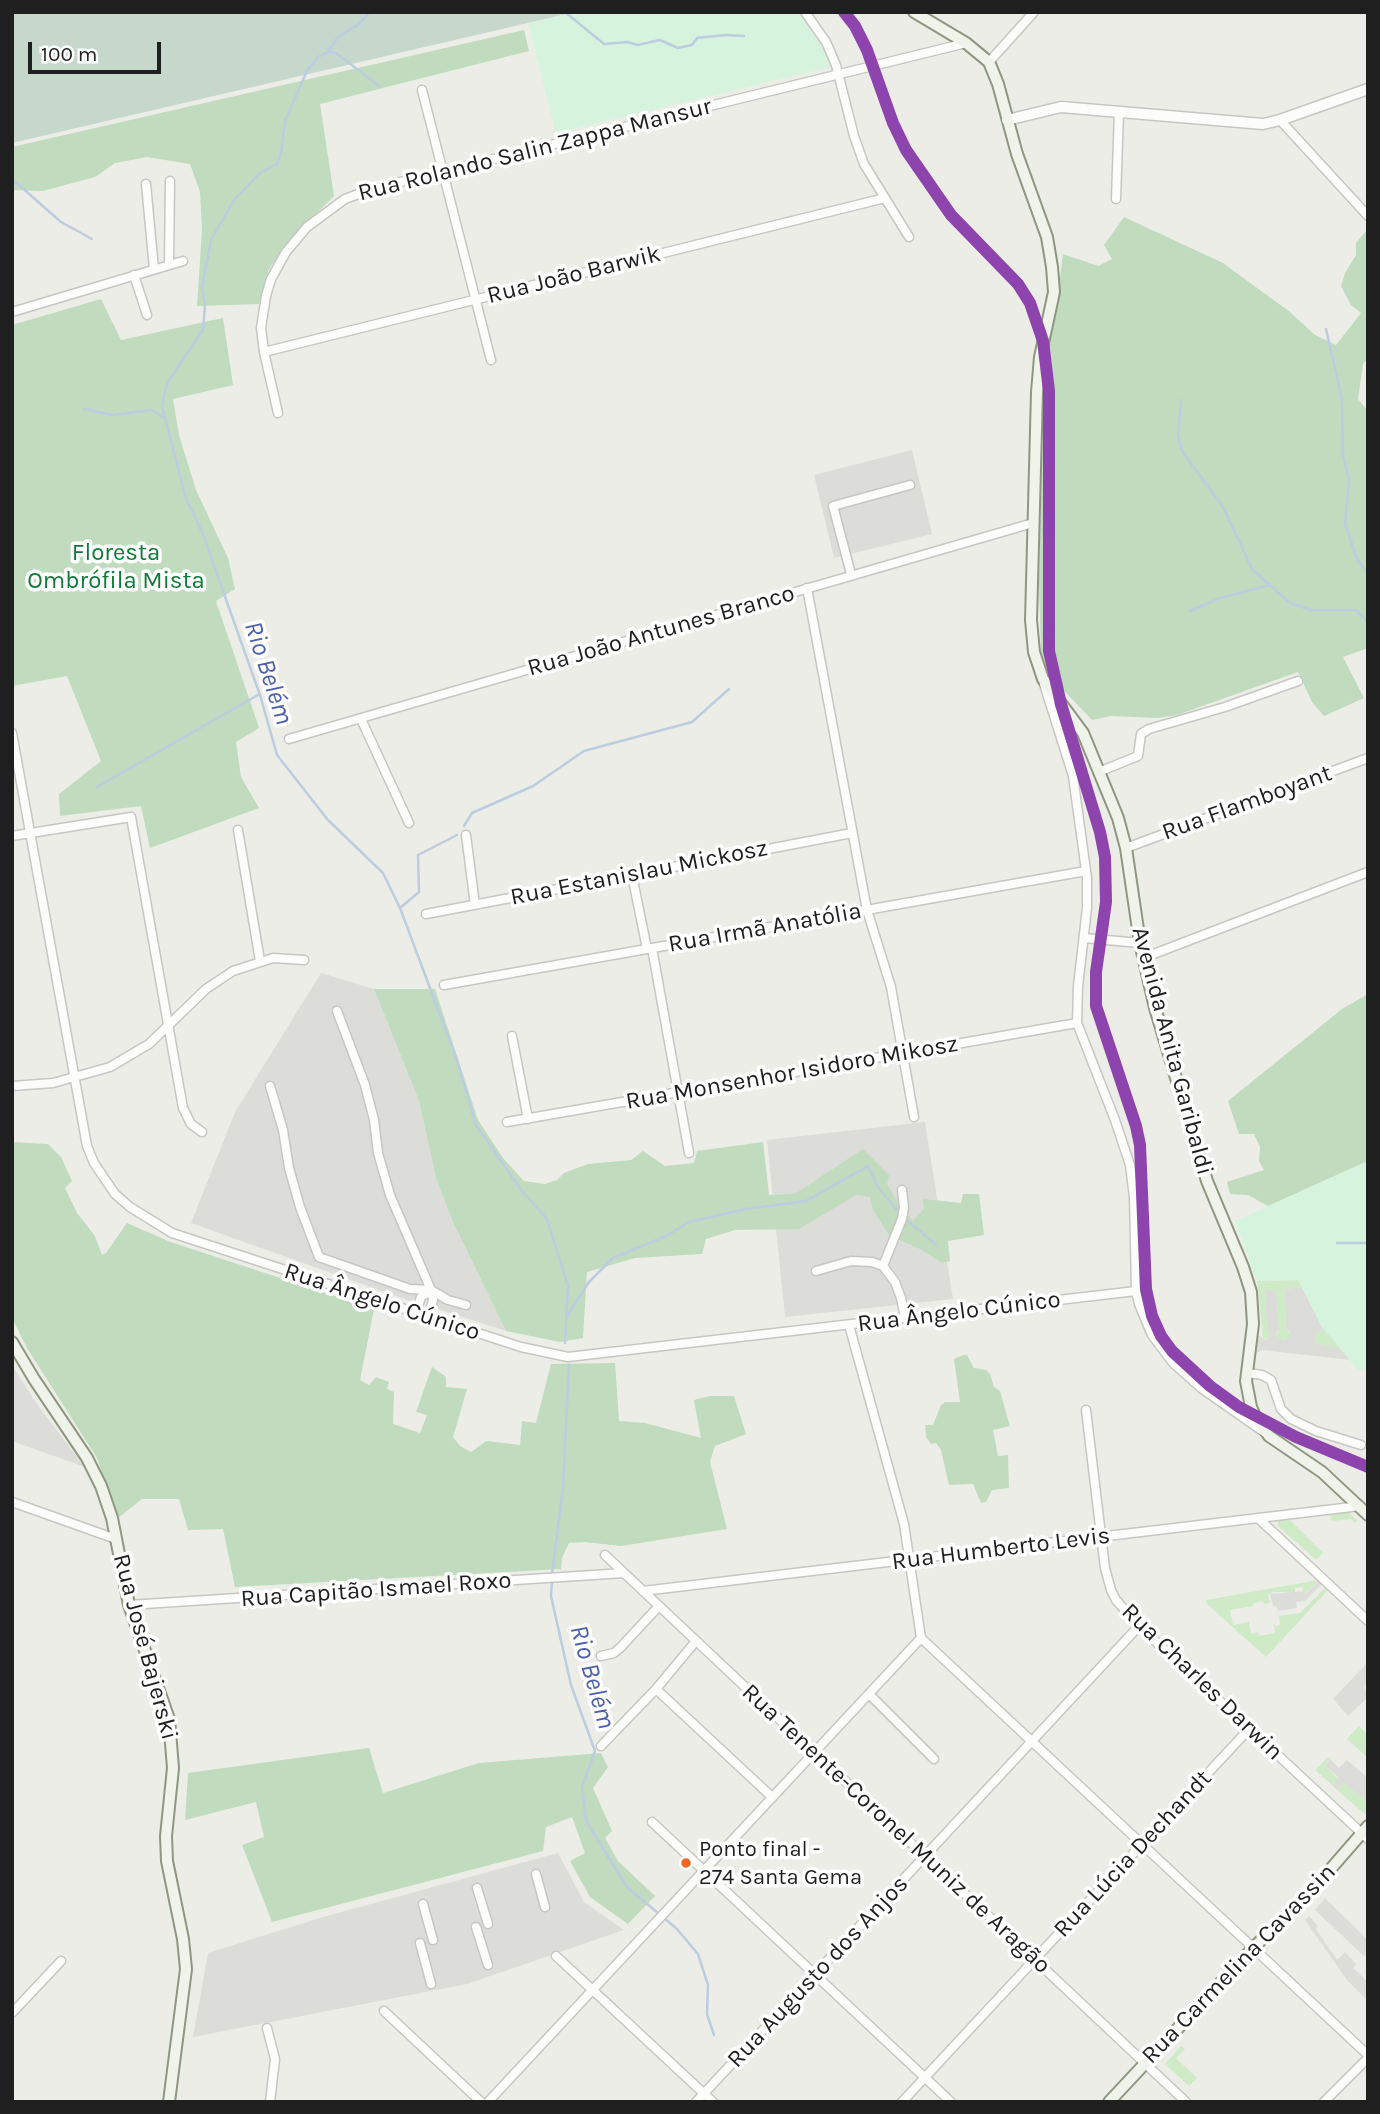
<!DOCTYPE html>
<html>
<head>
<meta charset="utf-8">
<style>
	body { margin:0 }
	#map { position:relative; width:1380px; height:2114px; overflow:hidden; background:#edede7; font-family:Karla,sans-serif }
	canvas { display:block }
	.frame { position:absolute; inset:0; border:14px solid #1f1f1f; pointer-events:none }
	.scale { position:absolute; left:28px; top:42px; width:133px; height:32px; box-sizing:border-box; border:4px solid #1f1f1f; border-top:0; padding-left:9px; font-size:21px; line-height:24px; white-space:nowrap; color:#1f1f1f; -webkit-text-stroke:5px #fff; paint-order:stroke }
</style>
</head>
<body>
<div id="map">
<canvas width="1380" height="2114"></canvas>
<div class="frame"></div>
<div class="scale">100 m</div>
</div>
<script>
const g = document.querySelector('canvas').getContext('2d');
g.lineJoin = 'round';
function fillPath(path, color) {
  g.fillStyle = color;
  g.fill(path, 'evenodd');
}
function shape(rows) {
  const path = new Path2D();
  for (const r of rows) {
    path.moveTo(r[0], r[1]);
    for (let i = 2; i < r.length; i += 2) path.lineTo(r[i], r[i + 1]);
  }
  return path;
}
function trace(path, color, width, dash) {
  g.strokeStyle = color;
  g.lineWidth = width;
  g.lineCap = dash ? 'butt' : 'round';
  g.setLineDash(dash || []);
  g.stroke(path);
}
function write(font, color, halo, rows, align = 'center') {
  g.font = font + ' Karla,sans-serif';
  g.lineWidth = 7;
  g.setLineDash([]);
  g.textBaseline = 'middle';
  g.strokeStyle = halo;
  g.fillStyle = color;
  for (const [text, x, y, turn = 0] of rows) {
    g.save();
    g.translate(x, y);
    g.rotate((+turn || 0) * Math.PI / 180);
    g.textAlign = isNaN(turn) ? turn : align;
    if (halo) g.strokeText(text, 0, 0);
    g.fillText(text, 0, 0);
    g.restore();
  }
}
fillPath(shape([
	[912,450,932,534,834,558,814,475],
	[321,973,374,989,419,1101,436,1178,452,1220,506,1331,438,1309,433,1300,421,1297,410,1301,191,1223,235,1112],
	[925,1122,953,1299,785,1317,767,1140],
	[1302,1287,1323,1329,1316,1335,1315,1342,1342,1349,1350,1360,1262,1350,1255,1354,1255,1333,1266,1340,1271,1337,1267,1330,1265,1291,1276,1290,1279,1330,1276,1334,1284,1340,1288,1338,1290,1333,1286,1326,1284,1289],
	[12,1365,36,1403,85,1467,12,1441],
	[1319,1580,1323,1583,1305,1601,1296,1602,1297,1608,1278,1611,1276,1606,1273,1606,1270,1594,1304,1591,1305,1594],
	[1368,1662,1368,1683,1364,1686,1368,1697,1348,1716,1333,1699],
	[1330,1759,1339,1768,1347,1760,1368,1778,1368,1803,1344,1783,1337,1790,1332,1785,1338,1777,1324,1765],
	[558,1853,584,1902,624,1930,467,1984,193,2037,208,1953,323,1917],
	[1325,1898,1368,1940,1368,1952,1364,1956,1315,1910],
	[1309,1916,1318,1926,1316,1929,1337,1960,1345,1952,1356,1964,1353,1968,1368,1982,1368,2001,1347,1980,1305,1920]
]), '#dcdcd9');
fillPath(shape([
	[1298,1280,1303,1287,1284,1289,1286,1326,1290,1335,1287,1339,1279,1340,1276,1336,1279,1330,1276,1291,1265,1291,1267,1330,1271,1335,1269,1339,1263,1338,1257,1281],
	[1323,1328,1342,1349,1316,1344,1315,1335],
	[1347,1511,1358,1521,1354,1523,1351,1519,1332,1521,1328,1513],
	[1285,1518,1290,1520,1323,1553,1316,1560,1278,1526,1278,1521],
	[1319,1580,1304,1594,1302,1587,1295,1588,1295,1592,1274,1592,1268,1594,1270,1603,1264,1604,1263,1601,1253,1603,1253,1606,1230,1610,1233,1625,1249,1622,1251,1633,1258,1632,1259,1636,1275,1633,1274,1623,1276,1626,1280,1625,1279,1616,1300,1613,1326,1587,1329,1589,1266,1657,1207,1604,1206,1600],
	[1359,1726,1368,1735,1368,1758,1347,1739],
	[1328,1757,1330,1759,1324,1765,1338,1778,1332,1785,1315,1770],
	[1344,1783,1368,1803,1368,1811,1365,1814,1337,1790],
	[1181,2046,1185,2049,1176,2058,1197,2078,1189,2086,1165,2064]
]), '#cfeac7');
fillPath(shape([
	[524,30,529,51,320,104,334,196,285,245,269,269,259,304,197,306,202,230,200,192,190,164,147,157,115,163,95,177,43,191,12,190,12,147],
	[1124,217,1223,263,1290,312,1315,335,1336,345,1361,313,1351,305,1341,286,1345,273,1356,255,1356,243,1366,231,1368,233,1368,358,1363,364,1358,399,1368,411,1368,648,1343,657,1364,698,1324,716,1312,702,1298,672,1177,715,1158,718,1111,716,1092,720,1049,675,1041,651,1039,583,1044,370,1047,348,1056,309,1063,254,1098,266,1112,259,1104,245],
	[101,299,121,340,223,318,233,385,173,399,179,435,196,490,228,558,235,589,216,601,259,728,236,742,241,777,259,808,150,848,141,806,60,816,59,794,101,761,67,676,12,686,12,325],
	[374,989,435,989,478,1120,503,1158,524,1181,545,1184,557,1180,564,1173,588,1164,631,1160,643,1151,665,1166,694,1163,697,1151,763,1142,769,1195,795,1194,863,1149,889,1175,887,1184,900,1206,913,1221,924,1209,923,1199,961,1203,963,1194,979,1194,984,1235,948,1241,950,1261,942,1263,920,1249,889,1235,873,1210,870,1197,856,1195,799,1229,735,1230,706,1239,702,1254,635,1258,587,1272,583,1338,560,1342,506,1331,452,1220,436,1178,419,1101],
	[1368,994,1368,1161,1268,1206,1248,1195,1230,1194,1227,1182,1264,1170,1259,1161,1260,1147,1254,1134,1239,1134,1228,1101,1342,1009],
	[12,1142,48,1144,61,1157,72,1181,65,1188,77,1213,95,1236,102,1255,106,1253,127,1223,168,1241,374,1309,360,1380,369,1385,376,1377,389,1382,387,1389,394,1392,393,1424,420,1433,427,1415,416,1412,432,1367,446,1377,446,1387,467,1389,453,1437,460,1446,471,1452,486,1441,520,1445,522,1421,536,1423,551,1364,615,1363,619,1421,645,1423,701,1438,694,1400,710,1396,734,1396,746,1434,715,1446,710,1462,727,1529,621,1546,585,1542,569,1543,562,1558,561,1569,235,1587,223,1529,188,1530,179,1499,142,1499,118,1518,97,1458,27,1348,12,1318],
	[963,1355,967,1355,974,1368,986,1370,990,1374,994,1387,1000,1391,1010,1426,993,1430,998,1456,1008,1455,1009,1488,992,1490,986,1502,981,1503,973,1484,949,1485,941,1450,936,1443,931,1444,926,1437,925,1425,933,1425,941,1405,945,1402,960,1402,954,1359],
	[369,1748,383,1793,479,1763,601,1753,608,1767,593,1788,612,1831,605,1838,618,1861,655,1896,628,1924,590,1897,570,1861,585,1853,572,1817,546,1827,543,1851,272,1922,242,1845,264,1837,256,1802,185,1820,188,1773]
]), '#c0dbbd');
fillPath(shape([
	[12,12,575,12,12,143]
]), '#c6d8cc');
fillPath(shape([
	[575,12,798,12,824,50,831,67,556,133,528,24],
	[1368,1161,1368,1370,1358,1370,1323,1328,1298,1280,1257,1281,1235,1221]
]), '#d6f3de');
trace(shape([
	[370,12,359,24,338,37,328,52,318,57,307,71,285,121,281,153,277,164,260,173,234,200,211,240,202,287,205,305,203,330,171,377,165,390,162,406,186,499,203,534,217,574,260,695,277,755,328,820,383,873,400,908,457,1060,476,1125,522,1191,547,1219,568,1286,565,1343],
	[565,12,604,44,628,42,637,45,660,40,678,48,692,45,697,38,726,35,744,36],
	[328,52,336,53,379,86],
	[12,179,61,222,92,239],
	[1326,329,1342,399,1343,456,1349,479,1345,524,1357,559,1368,574],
	[1181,400,1178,436,1182,451,1223,507,1252,569,1290,603,1311,610,1356,610,1368,622],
	[84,409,113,415,151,410,163,417],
	[1190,611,1220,598,1270,585],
	[97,787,258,695],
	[464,826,472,813,533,786,584,751,692,722,729,689],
	[400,908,419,892,418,855,457,835],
	[907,1220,936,1245],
	[1337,1243,1368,1243],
	[567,1316,589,1282,613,1258,666,1236,689,1222,746,1209,806,1201,868,1166,877,1186,897,1210],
	[552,1574,563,1488,569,1365],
	[552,1581,551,1596,571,1685,595,1751,582,1788,586,1821,627,1887,677,1929,698,1954,708,1985,707,2014,714,2035]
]), '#bbcddf', 2.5);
const minor = shape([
	[805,12,826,42,836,65,854,136,864,164,909,237],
	[989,62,1034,12],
	[422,90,491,360],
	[1280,120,1368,216],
	[146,184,154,269],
	[1116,199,1119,112],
	[169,264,170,181],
	[134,275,147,315],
	[12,312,183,261],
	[264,352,885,198],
	[278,413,264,352,261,328,266,296,271,279,286,252,307,227,345,199,372,189,966,43],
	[851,574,833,506,910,485],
	[807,588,867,910,891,987,914,1117],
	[1044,684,1073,776,1087,878,1087,908,1078,986,1077,1023,1115,1120,1130,1165,1134,1197,1136,1291,1139,1304,1152,1335,1173,1363,1201,1388,1264,1432],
	[361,719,409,823],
	[12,733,87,1146,94,1163,115,1194,130,1207,172,1233,521,1347,568,1357,1136,1291],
	[289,739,1033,523],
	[1101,771,1138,756,1141,734,1149,729,1225,707,1298,681],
	[238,830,260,961],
	[466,835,475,905],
	[12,836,131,817,183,1108,191,1124,202,1132],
	[1126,848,1368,758],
	[632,875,647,949],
	[426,914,852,833],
	[1084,938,1140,943],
	[652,948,689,1153],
	[1143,958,1368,872],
	[444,985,1086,871],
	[337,1011,365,1085,374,1120,378,1153,390,1195,431,1290,433,1300,428,1317],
	[512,1036,528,1119],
	[12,1086,53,1083,110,1067,149,1044,206,989,233,971,273,958,304,960],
	[270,1086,283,1130,289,1168,300,1207,319,1257,410,1289,431,1290,448,1300,466,1305],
	[507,1122,1077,1023],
	[883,1266,902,1219,904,1207,902,1190],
	[816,1271,851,1261,872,1262,883,1266,895,1282,901,1298,905,1318],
	[416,1313,421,1297,431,1290],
	[849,1325,904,1524,921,1638,1368,2055],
	[1247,1373,1262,1375,1271,1380,1281,1409,1291,1419,1316,1431,1361,1445],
	[1086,1410,1105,1568,1111,1590,1116,1600,1139,1626,1368,1839],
	[12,1502,116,1539],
	[1258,1518,1368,1621],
	[605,1555,1186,2102],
	[643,1591,1360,1506],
	[129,1605,624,1573],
	[601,1656,614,1653,620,1648,659,1606],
	[656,1689,772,1797],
	[869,1694,934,1759],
	[601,1746,656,1689,696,1641],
	[652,1822,951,2102],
	[536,1874,545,1907],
	[477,1888,488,1924],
	[423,1904,433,1940],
	[476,1927,488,1965],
	[420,1943,431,1984],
	[556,1956,713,2102],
	[384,2011,481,2102],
	[12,2013,61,1961],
	[267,2028,275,2059,270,2102],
	[488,2102,921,1638],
	[696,2102,1139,1626],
	[902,2102,1249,1729],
	[1324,2102,1368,2058]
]);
const tertiary = shape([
	[1007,120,1061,107,1263,124,1280,120,1368,89]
]);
const secondary = shape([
	[914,12,966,43,989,62,998,84,1017,154,1047,237,1052,267,1054,292,1040,357,1037,392,1031,620,1034,652,1043,679,1083,733,1118,818,1126,848,1140,943,1155,1008,1207,1181,1243,1267,1251,1292,1253,1324,1246,1381,1251,1407,1255,1416,1269,1436,1322,1472,1368,1515],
	[12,1342,34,1379,87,1458,101,1486,112,1518,129,1605,169,1719,173,1768,166,1836,167,1861,183,1939,186,1969,169,2102],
	[1109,2102,1253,1948,1308,1895,1368,1826]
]);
trace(minor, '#c6c6c3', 11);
trace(tertiary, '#c6c6c3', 13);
trace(secondary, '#8e9780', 14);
trace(minor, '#fcfcfb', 8);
trace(tertiary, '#fcfcfb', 10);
trace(secondary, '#f0f3ea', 10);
trace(shape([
	[844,12,855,26,867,50,893,123,906,150,951,215,1018,284,1030,303,1043,341,1049,391,1049,651,1061,704,1100,832,1105,857,1106,902,1096,972,1096,1006,1136,1126,1140,1145,1146,1289,1152,1316,1161,1336,1172,1351,1210,1386,1239,1407,1296,1437,1368,1467]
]), '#8e44ad', 12);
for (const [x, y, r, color] of [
	[686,1863,6,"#f26522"]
]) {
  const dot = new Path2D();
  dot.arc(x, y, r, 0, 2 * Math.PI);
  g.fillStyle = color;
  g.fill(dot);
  trace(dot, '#fff', 2.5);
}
write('22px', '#1f1f1f', '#fff', [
	["Ponto final -",699,1850],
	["274 Santa Gema",699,1878]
], 'left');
write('24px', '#1f1f1f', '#fff', [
	["Rua Rolando Salin Zappa Mansur",535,150,-14],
	["Rua João Barwik",574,275,-14],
	["Rua João Antunes Branco",661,631,-16],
	["Rua Flamboyant",1247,803,-20],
	["Rua Estanislau Mickosz",639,873,-11],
	["Rua Irmã Anatólia",765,928,-10],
	["Avenida Anita Garibaldi",1172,1051,75],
	["Rua Monsenhor Isidoro Mikosz",792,1073,-10],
	["Rua Ângelo Cúnico",382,1302,18],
	["Rua Ângelo Cúnico",959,1312,-7],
	["Rua Humberto Levis",1001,1549,-7],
	["Rua Capitão Ismael Roxo",376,1590,-4],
	["Rua José Bajerski",145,1647,75],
	["Rua Charles Darwin",1202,1682,44],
	["Rua Tenente-Coronel Muniz de Aragão",896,1829,43],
	["Rua Lúcia Dechandt",1133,1854,-47],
	["Rua Carmelina Cavassin",1239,1964,-46],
	["Rua Augusto dos Anjos",818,1972,-47]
]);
write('24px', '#0e7b38', '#fff', [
	["Floresta",116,553],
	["Ombrófila Mista",116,581]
]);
write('italic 26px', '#4d60ac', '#fff', [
	["Rio Belém",268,673,72],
	["Rio Belém",592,1677,74]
]);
</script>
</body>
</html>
